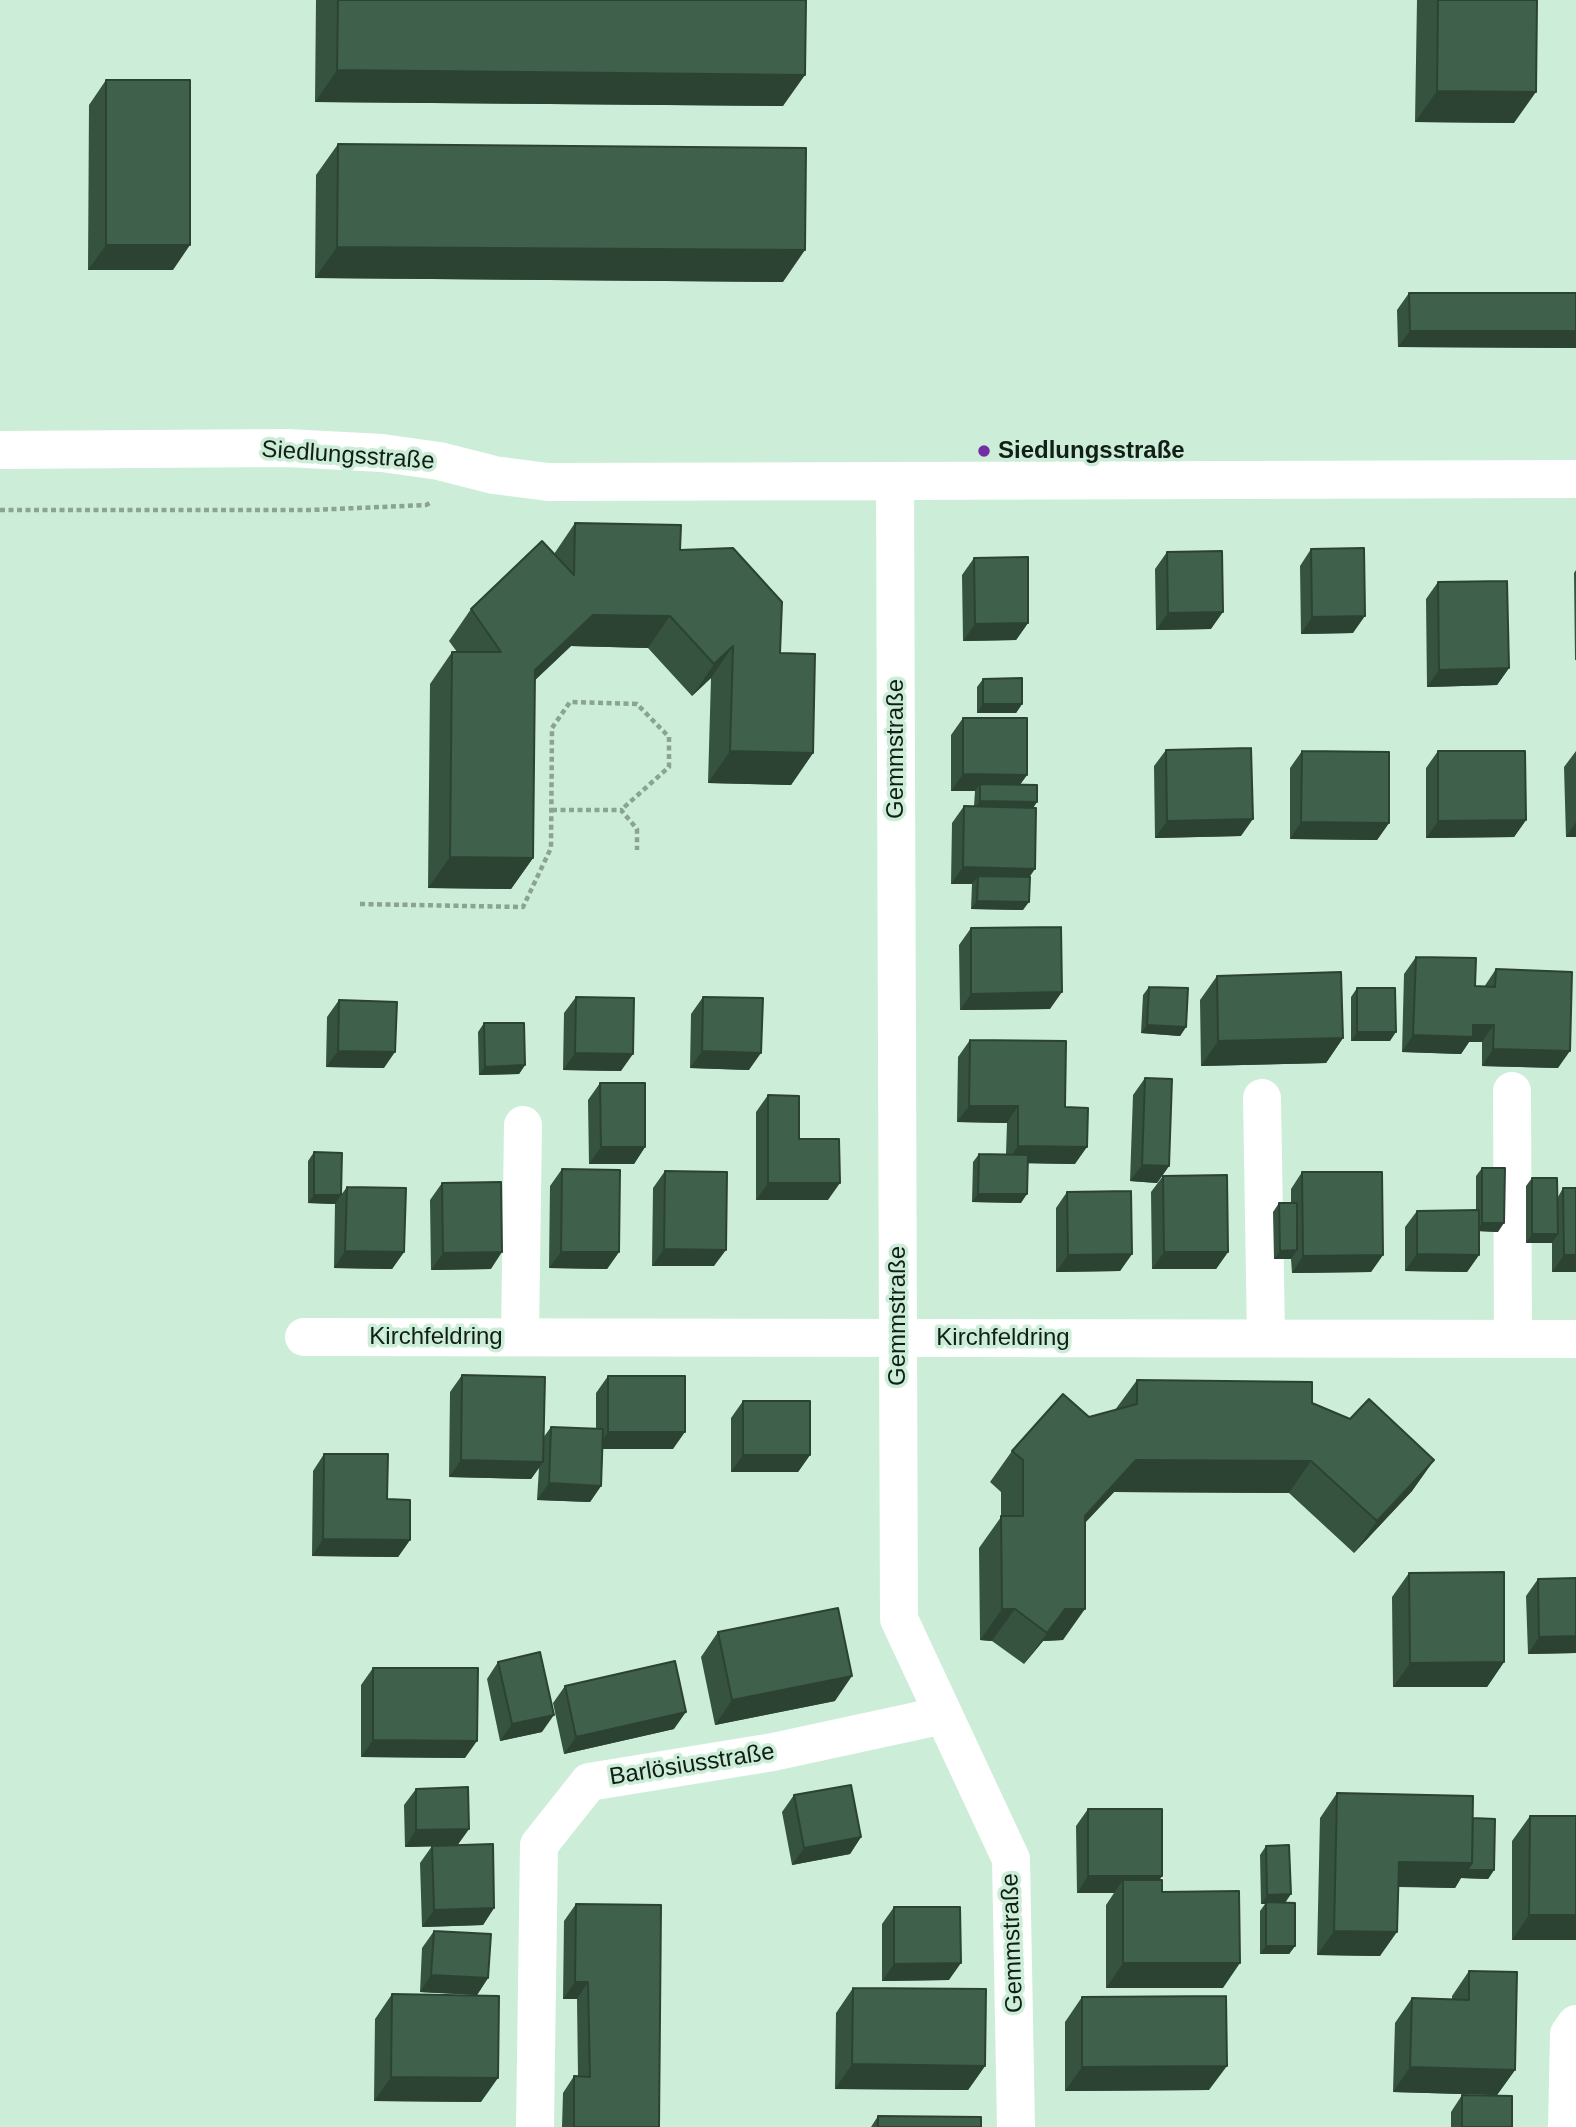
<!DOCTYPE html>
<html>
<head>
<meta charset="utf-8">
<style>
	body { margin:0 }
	canvas { display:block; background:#ccedd7 }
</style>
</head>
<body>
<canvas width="1576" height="2127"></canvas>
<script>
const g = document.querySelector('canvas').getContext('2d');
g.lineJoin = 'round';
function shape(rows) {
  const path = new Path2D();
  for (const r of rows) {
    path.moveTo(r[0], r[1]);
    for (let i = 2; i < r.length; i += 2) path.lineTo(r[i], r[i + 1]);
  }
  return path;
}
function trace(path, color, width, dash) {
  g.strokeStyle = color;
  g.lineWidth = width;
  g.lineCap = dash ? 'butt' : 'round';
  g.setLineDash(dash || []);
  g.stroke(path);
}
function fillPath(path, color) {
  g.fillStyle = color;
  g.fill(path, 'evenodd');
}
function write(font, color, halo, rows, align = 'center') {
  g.font = font + ' Helvetica,sans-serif';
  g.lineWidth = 7;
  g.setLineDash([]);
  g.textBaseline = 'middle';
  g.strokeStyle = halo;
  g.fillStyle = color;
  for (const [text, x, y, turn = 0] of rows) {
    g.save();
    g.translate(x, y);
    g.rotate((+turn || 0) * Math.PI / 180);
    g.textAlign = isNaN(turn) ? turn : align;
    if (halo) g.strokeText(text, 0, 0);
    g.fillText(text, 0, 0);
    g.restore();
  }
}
trace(shape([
	[0,510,311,510,426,505,432,502],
	[552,810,621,810,637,829,637,850],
	[360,904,523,907,551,848,552,728,570,702,637,704,669,737,669,767,621,810]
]), '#8aa392', 4.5, [5, 3.5]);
trace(shape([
	[0,450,287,448,382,453,439,461,494,475,548,482,1576,479],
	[895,481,899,1619,1011,1859,1016,2127],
	[1512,1091,1513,1338],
	[1262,1098,1266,1338],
	[304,1337,1576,1339],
	[520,1337,523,1125],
	[535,2127,539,1845,589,1782,773,1752,944,1715],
	[1567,2127,1569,2034,1576,2024]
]), '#fff', 38);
fillPath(shape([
	[316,0,806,0,783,106,315,102],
	[1417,0,1537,0,1514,123,1415,122],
	[106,80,173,270,88,270,89,105],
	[338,144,783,282,315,278,316,175],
	[1409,293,1576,293,1576,348,1398,347,1397,310],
	[575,523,680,550,780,653,813,753,791,785,708,783,711,678,692,696,648,648,571,646,534,681,533,858,511,889,428,888,430,684,452,652,457,652,449,641,471,609,554,554],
	[1311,549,1353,633,1301,634,1300,566],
	[1167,552,1211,629,1156,630,1155,569],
	[974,558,1028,623,1016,640,963,641,962,575],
	[1576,570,1576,660,1575,660,1574,573],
	[1438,582,1509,668,1497,685,1427,687,1426,599],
	[983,679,1022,704,1016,713,977,713,977,687],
	[963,718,1027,775,1020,784,1037,802,1033,808,1030,877,1023,910,971,909,972,884,951,884,952,823,964,806,974,806,975,791,951,791,951,735],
	[1166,750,1241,836,1155,838,1154,766],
	[1302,751,1389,823,1377,840,1290,839,1290,768],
	[1438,751,1526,820,1514,837,1426,838,1426,768],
	[1576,751,1576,837,1566,837,1564,767],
	[971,928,1050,1009,960,1010,959,945],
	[1416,957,1475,986,1484,987,1496,969,1558,1068,1482,1066,1482,1042,1469,1042,1461,1054,1402,1052,1404,974],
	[1217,976,1343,1038,1326,1063,1201,1066,1200,1000],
	[1149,987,1186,1027,1180,1036,1141,1033,1143,995],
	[1357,988,1390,1041,1351,1041,1351,997],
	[576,997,621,1071,563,1070,564,1013],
	[703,997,749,1070,690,1068,691,1014],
	[339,1000,384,1068,326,1067,327,1017],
	[484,1023,525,1065,519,1074,479,1075,478,1032],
	[970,1040,1065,1107,1075,1164,1028,1163,1021,1203,972,1202,973,1162,979,1154,1006,1154,1007,1123,957,1122,958,1057],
	[1145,1078,1169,1166,1157,1183,1130,1181,1133,1095],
	[600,1083,645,1147,634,1164,589,1164,588,1100],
	[768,1095,799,1139,828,1200,756,1200,756,1112],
	[314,1152,341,1195,347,1187,404,1252,392,1269,334,1268,335,1204,308,1203,308,1161],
	[1482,1168,1498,1232,1479,1231,1479,1255,1467,1272,1405,1271,1405,1227,1417,1211,1476,1210,1476,1176],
	[562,1169,619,1252,607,1269,549,1268,550,1186],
	[665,1171,714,1266,652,1266,653,1188],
	[1302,1172,1383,1255,1371,1272,1292,1273,1291,1259,1274,1259,1273,1212,1279,1203,1291,1203,1291,1189],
	[1163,1176,1228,1252,1216,1269,1152,1269,1151,1192],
	[1532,1178,1558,1197,1563,1188,1576,1188,1576,1272,1552,1272,1552,1243,1526,1243,1526,1186],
	[442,1183,491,1269,431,1270,430,1200],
	[1067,1192,1132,1254,1120,1271,1056,1272,1056,1208],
	[462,1375,543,1438,551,1427,596,1429,596,1393,608,1376,673,1449,603,1449,601,1486,590,1502,537,1500,539,1468,531,1479,449,1477,450,1392],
	[1137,1380,1312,1403,1434,1460,1412,1491,1354,1553,1289,1493,1114,1492,1085,1523,1063,1640,1043,1641,1024,1664,992,1641,980,1640,979,1548,1001,1517,1001,1492,990,1482,1012,1451,1089,1417,1115,1410],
	[743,1401,810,1455,798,1472,731,1472,731,1418],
	[324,1454,387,1499,410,1540,398,1557,312,1556,313,1471],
	[1409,1573,1504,1662,1487,1687,1393,1687,1392,1597],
	[1538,1579,1576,1653,1528,1654,1526,1596],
	[718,1632,835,1701,715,1725,701,1657],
	[498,1662,542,1732,500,1741,487,1679],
	[373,1668,465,1758,361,1757,361,1685],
	[565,1686,674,1729,564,1754,553,1703],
	[416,1789,469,1829,457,1845,494,1908,483,1925,422,1927,420,1863,432,1846,405,1847,404,1805],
	[1337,1793,1473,1818,1494,1870,1488,1879,1461,1878,1455,1888,1398,1887,1380,1956,1317,1955,1320,1818],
	[794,1795,861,1837,850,1854,792,1865,782,1812],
	[1088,1809,1162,1876,1159,1880,1162,1892,1223,1988,1106,1988,1106,1905,1114,1893,1077,1893,1076,1826],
	[1530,1816,1576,1940,1512,1940,1512,1841],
	[1266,1846,1285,1903,1295,1946,1289,1954,1260,1954,1260,1911,1265,1904,1261,1904,1260,1855],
	[576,1904,659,2127,562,2127,563,2093,574,2076,578,2076,577,1999,563,1999,564,1921],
	[894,1907,949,1980,882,1981,882,1924],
	[434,1931,488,1978,477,1995,420,1992,422,1948],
	[1469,1971,1515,2070,1497,2095,1393,2092,1395,2023,1412,1998,1452,1999,1452,1996],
	[853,1988,985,2066,968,2090,835,2089,836,2013],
	[392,1994,481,2102,374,2101,375,2019],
	[1082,1997,1209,2090,1065,2091,1065,2022],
	[1462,2095,1512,2127,1451,2127,1451,2112],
	[878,2116,981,2127,871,2127]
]), '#365340');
fillPath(shape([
	[337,70,805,75,783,106,315,102],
	[1437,91,1536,92,1514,123,1415,122],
	[106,245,190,245,173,270,88,270],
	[337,247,805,250,783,282,315,278],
	[1410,331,1576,331,1576,348,1398,347],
	[1223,612,1211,629,1156,630,1168,613],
	[593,615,670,616,648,648,571,646,512,702,535,670],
	[1365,616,1353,633,1301,634,1312,617],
	[1028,623,1016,640,963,641,975,624],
	[733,646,711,678,692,696,714,664],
	[1509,668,1497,685,1427,687,1439,670],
	[983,704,1022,704,1016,713,977,713],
	[730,751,813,753,791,785,708,783],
	[963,774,1027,775,1015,792,980,784,975,791,951,791],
	[980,801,1037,802,1031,810,974,809],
	[1253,819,1241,836,1155,838,1167,821],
	[1526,820,1514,837,1426,838,1438,821],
	[1301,822,1389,823,1377,840,1290,839],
	[1576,822,1576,837,1566,837],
	[450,857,533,858,511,889,428,888],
	[963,867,1035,869,1024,885,978,876,972,884,951,884],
	[977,901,1029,902,1023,910,971,909],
	[1062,992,1050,1009,960,1010,971,994],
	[1147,1025,1186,1027,1180,1036,1141,1033],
	[1473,1025,1494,1025,1482,1042,1469,1042,1461,1054,1402,1052,1413,1035],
	[1357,1032,1396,1032,1390,1041,1351,1041],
	[1343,1038,1326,1063,1201,1066,1218,1041],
	[1493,1049,1570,1051,1558,1068,1482,1066],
	[338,1051,395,1052,384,1068,326,1067],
	[702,1051,761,1053,749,1070,690,1068],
	[575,1053,633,1054,621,1071,563,1070],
	[525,1065,519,1074,479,1075,485,1067],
	[969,1106,1018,1106,1007,1123,957,1122],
	[1018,1146,1087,1147,1075,1164,1006,1163],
	[601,1147,645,1147,634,1164,589,1164],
	[1142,1165,1169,1166,1157,1183,1130,1181],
	[768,1183,840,1183,828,1200,756,1200],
	[978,1194,1027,1194,1021,1203,972,1202],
	[314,1195,341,1195,335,1204,308,1203],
	[1482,1223,1504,1223,1498,1232,1476,1231],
	[1532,1234,1558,1234,1552,1243,1526,1243],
	[664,1249,726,1250,714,1266,652,1266],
	[1297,1250,1291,1259,1274,1259,1280,1251],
	[345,1251,404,1252,392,1269,334,1268],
	[502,1252,491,1269,431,1270,443,1253],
	[561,1252,619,1252,607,1269,549,1268],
	[1164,1252,1228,1252,1216,1269,1152,1269],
	[1132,1254,1120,1271,1056,1272,1068,1255],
	[1417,1254,1479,1255,1467,1272,1405,1271],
	[1383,1255,1371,1272,1292,1273,1303,1256],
	[1564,1255,1576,1255,1576,1272,1552,1272],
	[608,1432,685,1432,673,1449,596,1449],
	[743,1455,810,1455,798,1472,731,1472],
	[461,1460,543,1462,531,1479,449,1477],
	[1136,1460,1311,1461,1289,1493,1114,1492,1062,1547,1085,1516],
	[1434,1460,1412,1491,1354,1553,1377,1521],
	[549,1483,601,1486,590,1502,537,1500],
	[323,1539,410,1540,398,1557,312,1556],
	[1002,1609,1015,1609,992,1641,980,1640],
	[1065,1609,1085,1609,1063,1640,1043,1641,1024,1664],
	[1576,1636,1576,1653,1528,1654,1539,1637],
	[1504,1662,1487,1687,1393,1687,1410,1663],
	[852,1676,835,1701,715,1725,732,1700],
	[686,1712,674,1729,564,1754,576,1737],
	[554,1715,542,1732,500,1741,512,1724],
	[373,1740,477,1741,465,1758,361,1757],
	[469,1829,457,1846,405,1847,416,1830],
	[861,1837,850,1854,792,1865,804,1848],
	[1399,1862,1472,1863,1494,1870,1488,1879,1461,1878,1455,1888,1381,1886],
	[1088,1876,1162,1876,1151,1893,1123,1880,1114,1893,1077,1893],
	[1291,1894,1285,1903,1261,1904,1267,1895],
	[494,1908,483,1925,422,1927,434,1910],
	[1529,1915,1576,1915,1576,1940,1512,1940],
	[1334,1931,1397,1932,1380,1956,1317,1955],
	[1266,1946,1295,1946,1289,1954,1260,1954],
	[961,1963,949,1980,882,1981,894,1964],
	[1123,1963,1240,1963,1223,1988,1106,1988],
	[431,1975,488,1978,477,1995,420,1992],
	[575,1982,588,1982,577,1999,563,1999],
	[852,2064,985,2066,968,2090,835,2089],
	[1227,2066,1209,2090,1065,2091,1082,2067],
	[1410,2067,1515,2070,1497,2095,1393,2092],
	[391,2077,498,2078,481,2102,374,2101]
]), '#2c4334');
const building = shape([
	[338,0,806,0,805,75,337,70,338,0],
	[1438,0,1537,0,1536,92,1437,91,1438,0],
	[106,80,190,80,190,245,106,245,106,80],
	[338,144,806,148,805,250,337,247,338,144],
	[1409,293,1576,293,1576,331,1410,331,1409,293],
	[575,523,681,525,680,550,733,548,782,602,780,653,815,654,813,753,730,751,733,646,714,664,670,616,593,615,535,670,533,858,450,857,452,652,501,652,471,609,542,541,574,575,575,523],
	[1364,548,1365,616,1312,617,1311,549,1364,548],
	[1222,551,1223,612,1168,613,1167,552,1222,551],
	[1028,557,1028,623,975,624,974,558,1028,557],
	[1507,581,1509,668,1439,670,1438,582,1507,581],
	[1022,678,1022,704,983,704,983,679,1022,678],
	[963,718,1027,718,1027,775,963,774,963,718],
	[1251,748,1253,819,1167,821,1166,750,1251,748],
	[1302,751,1389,752,1389,823,1301,822,1302,751],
	[1438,751,1525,751,1526,820,1438,821,1438,751],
	[980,784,1037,785,1037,802,980,801,980,784],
	[964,806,1036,808,1035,869,963,867,964,806],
	[978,876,1030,877,1029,902,977,901,978,876],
	[1061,927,1062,992,971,994,971,928,1061,927],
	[1416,957,1476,958,1475,986,1495,987,1496,969,1572,972,1570,1051,1493,1049,1494,1025,1473,1025,1473,1037,1413,1035,1416,957],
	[1341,972,1343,1038,1218,1041,1217,976,1341,972],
	[1149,987,1188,988,1186,1027,1147,1025,1149,987],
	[1357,988,1395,988,1396,1032,1357,1032,1357,988],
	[576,997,634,998,633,1054,575,1053,576,997],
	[703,997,763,998,761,1053,702,1051,703,997],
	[339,1000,397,1002,395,1052,338,1051,339,1000],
	[484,1023,524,1023,525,1065,485,1067,484,1023],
	[970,1040,1066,1041,1065,1107,1088,1108,1087,1147,1018,1146,1018,1106,969,1106,970,1040],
	[1145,1078,1172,1079,1169,1166,1142,1165,1145,1078],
	[600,1083,645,1083,645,1147,601,1147,600,1083],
	[768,1095,799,1096,799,1139,839,1139,840,1183,768,1183,768,1095],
	[314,1152,342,1153,341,1195,314,1195,314,1152],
	[979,1154,1028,1155,1027,1194,978,1194,979,1154],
	[1482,1168,1505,1168,1504,1223,1482,1223,1482,1168],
	[562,1169,620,1170,619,1252,561,1252,562,1169],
	[665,1171,727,1172,726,1250,664,1249,665,1171],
	[1302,1172,1382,1172,1383,1255,1303,1256,1302,1172],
	[1227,1175,1228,1252,1164,1252,1163,1176,1227,1175],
	[1532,1178,1557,1178,1558,1234,1532,1234,1532,1178],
	[501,1182,502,1252,443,1253,442,1183,501,1182],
	[347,1187,406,1188,404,1252,345,1251,347,1187],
	[1563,1188,1576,1188,1576,1255,1564,1255,1563,1188],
	[1131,1191,1132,1254,1068,1255,1067,1192,1131,1191],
	[1279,1203,1297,1203,1297,1250,1280,1251,1279,1203],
	[1479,1210,1479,1255,1417,1254,1417,1211,1479,1210],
	[462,1375,545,1377,543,1462,461,1460,462,1375],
	[608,1376,685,1376,685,1432,608,1432,608,1376],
	[1137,1380,1312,1382,1312,1403,1350,1419,1369,1399,1434,1460,1377,1521,1311,1461,1136,1460,1085,1516,1085,1609,1065,1609,1047,1633,1015,1609,1002,1609,1001,1516,1023,1516,1023,1460,1012,1451,1063,1394,1089,1417,1137,1404,1137,1380],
	[743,1401,810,1401,810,1455,743,1455,743,1401],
	[551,1427,603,1429,601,1486,549,1483,551,1427],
	[324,1454,388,1454,387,1499,410,1500,410,1540,323,1539,324,1454],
	[1504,1572,1504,1662,1410,1663,1409,1573,1504,1572],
	[1576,1578,1576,1636,1539,1637,1538,1579,1576,1578],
	[838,1608,852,1676,732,1700,718,1632,838,1608],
	[540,1652,554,1715,512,1724,498,1662,540,1652],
	[675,1661,686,1712,576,1737,565,1686,675,1661],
	[373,1668,478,1668,477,1741,373,1740,373,1668],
	[851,1785,861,1837,804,1848,794,1795,851,1785],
	[468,1787,469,1829,416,1830,416,1789,468,1787],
	[1337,1793,1473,1796,1472,1863,1399,1862,1397,1932,1334,1931,1337,1793],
	[1088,1809,1162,1809,1162,1876,1088,1876,1088,1809],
	[1530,1816,1576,1816,1576,1915,1529,1915,1530,1816],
	[1473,1818,1495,1819,1494,1870,1467,1870,1472,1863,1473,1818],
	[493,1844,494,1908,434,1910,432,1846,493,1844],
	[1289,1845,1291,1894,1267,1895,1266,1846,1289,1845],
	[1123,1880,1162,1880,1162,1892,1239,1891,1240,1963,1123,1963,1123,1880],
	[1266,1902,1295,1903,1295,1946,1266,1946,1266,1902],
	[576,1904,661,1905,659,2127,574,2127,574,2076,590,2077,588,1982,575,1982,576,1904],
	[894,1907,960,1907,961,1963,894,1964,894,1907],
	[434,1931,491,1934,488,1978,431,1975,434,1931],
	[1469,1971,1517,1972,1515,2070,1410,2067,1412,1998,1469,2000,1469,1971],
	[853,1988,986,1989,985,2066,852,2064,853,1988],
	[392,1994,499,1996,498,2078,391,2077,392,1994],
	[1226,1996,1227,2066,1082,2067,1082,1997,1226,1996],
	[1462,2095,1512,2096,1512,2127,1462,2127,1462,2095],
	[878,2116,981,2117,981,2127,878,2127,878,2116]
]);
fillPath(building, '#3f604b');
trace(building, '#2c4334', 2);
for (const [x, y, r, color] of [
	[984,451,7,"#712fa3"]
]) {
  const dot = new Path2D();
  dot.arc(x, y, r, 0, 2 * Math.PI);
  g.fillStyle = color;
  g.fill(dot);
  trace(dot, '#ccedd7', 2.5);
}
write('bold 24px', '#121e16', '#ccedd7', [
	["Siedlungsstraße",998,451]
], 'left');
write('24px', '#121e16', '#ccedd7', [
	["Siedlungsstraße",348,456,4],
	["Gemmstraße",896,749,-90],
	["Gemmstraße",898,1316,-90],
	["Kirchfeldring",436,1337],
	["Kirchfeldring",1003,1338],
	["Barlösiusstraße",692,1765,-9],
	["Gemmstraße",1013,1943,-92]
]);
</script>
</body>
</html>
